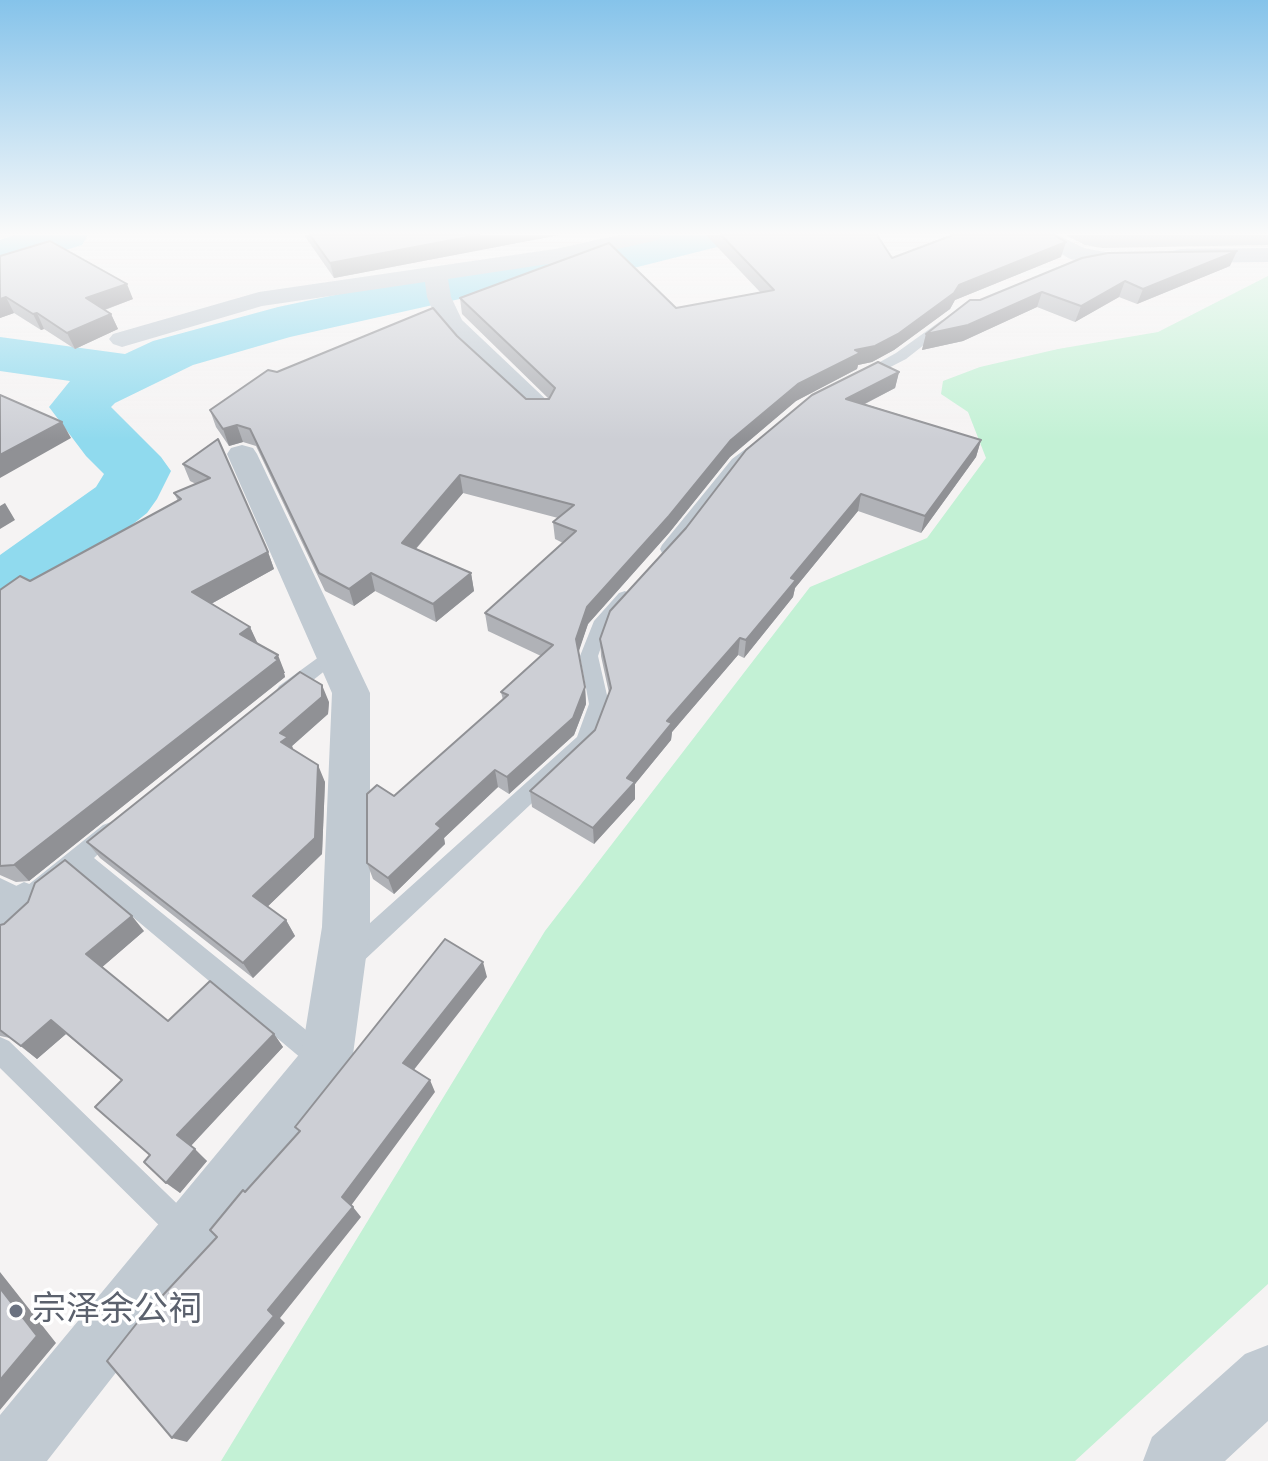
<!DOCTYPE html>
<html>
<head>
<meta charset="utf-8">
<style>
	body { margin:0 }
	canvas { display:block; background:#f5f3f3 }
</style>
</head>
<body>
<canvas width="1268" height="1461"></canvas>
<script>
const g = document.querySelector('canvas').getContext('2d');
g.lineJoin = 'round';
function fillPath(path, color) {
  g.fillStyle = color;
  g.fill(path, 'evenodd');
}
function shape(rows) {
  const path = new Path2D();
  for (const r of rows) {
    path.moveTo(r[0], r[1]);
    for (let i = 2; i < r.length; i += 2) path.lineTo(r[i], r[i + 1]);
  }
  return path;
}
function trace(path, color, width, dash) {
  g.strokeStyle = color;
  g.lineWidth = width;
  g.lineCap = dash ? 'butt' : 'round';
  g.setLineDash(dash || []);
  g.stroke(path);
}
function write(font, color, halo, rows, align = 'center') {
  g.font = font + ' Arial,"Noto Sans SC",sans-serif';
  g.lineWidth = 7;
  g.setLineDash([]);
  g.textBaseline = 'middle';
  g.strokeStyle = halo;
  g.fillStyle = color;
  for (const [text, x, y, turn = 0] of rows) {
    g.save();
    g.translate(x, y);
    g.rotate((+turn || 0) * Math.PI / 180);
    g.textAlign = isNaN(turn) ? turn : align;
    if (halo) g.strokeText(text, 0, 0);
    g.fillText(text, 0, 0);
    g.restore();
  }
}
fillPath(shape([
	[1268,276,1268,1284,1075,1461,221,1461,545,931,810,587,927,538,986,458,968,412,941,394,943,381,980,367,1058,349,1158,332]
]), '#c3f1d5');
fillPath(shape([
	[15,235,88,235,82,245,0,270,0,240,15,235],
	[649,235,731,235,725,245,578,282,482,294,290,337,193,365,115,403,111,407,161,457,171,471,157,499,147,513,27,608,0,616,0,555,96,487,104,474,86,456,49,407,70,381,0,371,0,337,125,354,153,341,278,307,482,264,578,252,649,235]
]), '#90daee');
fillPath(shape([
	[942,320,952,323,906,359,867,379,855,376,896,353,942,320],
	[759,439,764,440,764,446,742,465,674,553,662,553,660,549,662,545,732,459,759,439],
	[625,591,634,597,608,627,598,656,609,704,593,746,358,966,349,969,340,966,337,958,340,950,577,737,589,704,580,656,594,621,619,593,625,591],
	[334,646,343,653,341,658,293,696,279,696,276,691,279,686,334,646],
	[111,822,119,825,122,831,94,858,332,1051,336,1060,332,1069,323,1073,314,1069,78,871,32,909,24,912,0,900,0,878,23,889,103,825,111,822],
	[0,1037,9,1041,196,1222,201,1232,196,1242,186,1247,176,1242,0,1068,0,1037]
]), '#c1cad2');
fillPath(shape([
	[619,235,661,235,658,240,555,263,448,279,451,297,462,320,554,407,550,413,540,415,530,413,461,350,438,323,427,297,425,282,262,306,122,347,113,344,109,339,113,334,259,292,555,249,619,235],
	[1030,235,1058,235,1084,248,1110,253,1113,258,1110,263,1102,265,1070,259,1030,235],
	[1268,248,1268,262,1180,263,1172,261,1169,256,1172,251,1180,249,1268,248],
	[242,445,253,448,257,454,370,693,370,927,352,1062,344,1080,47,1461,0,1461,0,1415,302,1051,322,927,332,693,227,454,231,448,242,445],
	[24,882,40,888,47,902,40,916,17,937,0,943,0,894,24,882],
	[1268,1345,1268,1421,1225,1461,1143,1461,1152,1437,1245,1354,1268,1345]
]), '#c1cad2');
fillPath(shape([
	[304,235,559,235,334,278],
	[706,235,877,235,892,258,1061,257,955,300,950,309,894,350,872,362,858,365,857,369,796,401,730,457,669,533,588,624,578,652,585,687,586,704,574,735,509,794,498,787,444,838,445,844,394,894,373,879,367,863,394,796,503,700,501,692,541,656,488,631,485,613,563,543,555,539,553,522,558,518,463,493,416,549,471,573,474,591,436,622,375,591,354,606,325,591,256,446,243,442,229,446,216,427,210,410,277,372,457,336,526,399,549,399,462,314,460,298,676,308,760,292],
	[1065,235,1268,235,1268,245,1102,248,1085,245],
	[0,256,133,299,105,310,111,314,118,329,75,349,44,329,41,330,14,313,0,318],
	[1230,266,1137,304,1119,297,1075,322,1037,307,963,341,922,350,926,334,980,300],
	[899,372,895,388,865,404,981,440,976,457,921,533,858,511,795,588,793,597,744,658,738,655,672,732,671,740,635,784,635,799,594,844,532,807,530,791,595,730,609,693,601,656,600,639],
	[218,439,268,552,274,569,211,604,250,627,257,644,285,673,284,673,285,677,29,881,16,882,0,875,0,590,30,581,178,501,174,493,196,484,190,481,183,464],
	[329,702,328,714,292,746,293,749,325,782,322,854,267,907,286,920,295,936,253,978,100,858,87,842],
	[0,925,144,931,102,967,168,1021,274,1034,283,1047,190,1146,207,1161,180,1193,150,1155,122,1081,66,1034,37,1059,10,1038,0,1036]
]), '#b0b2b7');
fillPath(shape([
	[479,235,559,235,334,278,330,263],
	[1066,242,1061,257,955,300,950,309,894,350,872,362,858,365,857,369,796,401,730,457,669,533,588,624,577,657,576,639,587,607,731,440,798,384,959,285],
	[1237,251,1230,266,1137,304,1143,289],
	[1125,281,1119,297,1075,322,1081,306],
	[127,284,133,299,93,314,86,298],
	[1042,292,1037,307,963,341,922,350,926,334],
	[6,297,14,313,0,318,0,299],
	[37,313,44,329,41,330,33,314],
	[111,314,118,329,75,349,67,333],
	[899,372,895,388,843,415,846,399],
	[62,422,71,438,0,478,0,455],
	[237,425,243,442,229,446,223,429],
	[981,440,976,457,921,533,925,516],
	[460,475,463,493,406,560,402,543],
	[861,494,858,511,795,588,793,597,744,658,746,640,791,578],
	[5,503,15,520,0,529,0,506],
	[268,552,274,569,200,610,192,592],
	[371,573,375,591,354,606,349,589],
	[471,573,474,591,436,622,433,604],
	[250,627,258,644,240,634],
	[740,638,738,655,672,732,671,740,635,784,635,799,594,844,593,828,627,778,667,721],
	[278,655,285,673,284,673,285,677,29,881,14,865],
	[322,685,329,702,328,714,292,746,295,754,281,742,280,733],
	[585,687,586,704,574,735,509,794,507,777],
	[318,765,325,782,322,854,262,912,253,896],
	[495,770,498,787,444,838,445,844,394,894,388,878,436,824],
	[132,916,144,931,100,969,86,954],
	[286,920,295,936,253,978,243,963],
	[483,962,487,977,409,1076,403,1063],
	[51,1020,66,1034,37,1059,21,1046],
	[274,1034,283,1047,190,1147,177,1135],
	[430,1080,435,1092,350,1207,342,1197],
	[195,1149,207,1161,180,1193,166,1183],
	[353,1207,361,1217,280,1318,285,1323,187,1442,172,1438,268,1310],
	[0,1272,56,1343,0,1410]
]), '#909195');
const building = shape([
	[310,235,479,235,330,263,310,235],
	[721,235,877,235,892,258,953,235,1054,235,1066,242,959,285,954,293,898,334,875,346,855,350,860,353,798,384,731,440,669,516,587,607,576,639,585,687,573,718,507,777,495,770,436,824,441,828,388,878,367,863,367,794,377,785,394,796,508,695,501,692,553,645,485,613,576,531,553,522,574,505,460,475,402,543,471,573,433,604,371,573,349,589,319,573,250,429,237,425,223,429,210,410,268,370,277,372,433,308,457,336,526,399,549,399,555,388,460,298,609,243,676,308,774,290,721,235],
	[50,241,127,284,86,298,111,314,67,333,37,313,33,314,6,297,0,299,0,256,50,241],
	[1237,251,1143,289,1125,281,1081,306,1042,292,968,325,926,334,970,300,980,300,1082,258,1108,253,1237,251],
	[878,362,899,372,846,399,981,440,925,516,861,494,791,578,796,580,746,640,740,638,667,721,672,723,627,778,635,782,593,828,530,791,595,730,611,688,600,639,610,611,686,528,746,450,812,395,878,362],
	[0,395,62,422,0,455,0,395],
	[218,439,268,552,192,592,250,627,240,634,278,655,275,658,278,660,14,865,0,866,0,590,20,576,30,581,181,499,174,493,210,478,183,464,218,439],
	[300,672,322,685,322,697,280,733,288,737,281,742,318,765,315,838,253,896,286,920,243,963,87,842,300,672],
	[65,860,132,916,86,954,168,1021,210,981,274,1034,177,1135,195,1149,166,1183,144,1162,150,1155,95,1107,122,1080,51,1020,21,1046,0,1030,0,925,4,924,28,902,35,883,65,860],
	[445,939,483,962,403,1063,430,1080,342,1197,353,1207,268,1310,274,1316,172,1438,107,1361,137,1323,217,1237,210,1230,243,1190,245,1192,300,1131,295,1127,445,939],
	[0,1288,37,1336,0,1380,0,1288]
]);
fillPath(building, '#cdcfd5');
trace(building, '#909195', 2);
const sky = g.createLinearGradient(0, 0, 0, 440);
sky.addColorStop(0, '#85c3ea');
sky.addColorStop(0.53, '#fafafa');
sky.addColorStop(1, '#fafafa00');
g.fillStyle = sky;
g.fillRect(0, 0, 1268, 440);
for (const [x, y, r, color] of [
	[16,1311,8,"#6b7280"]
]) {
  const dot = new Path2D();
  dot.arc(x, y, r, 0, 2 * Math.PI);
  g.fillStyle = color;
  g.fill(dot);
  trace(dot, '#fff', 3);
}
write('34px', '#5b616d', '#fff', [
	["宗泽余公祠",32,1311]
], 'left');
</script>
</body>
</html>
